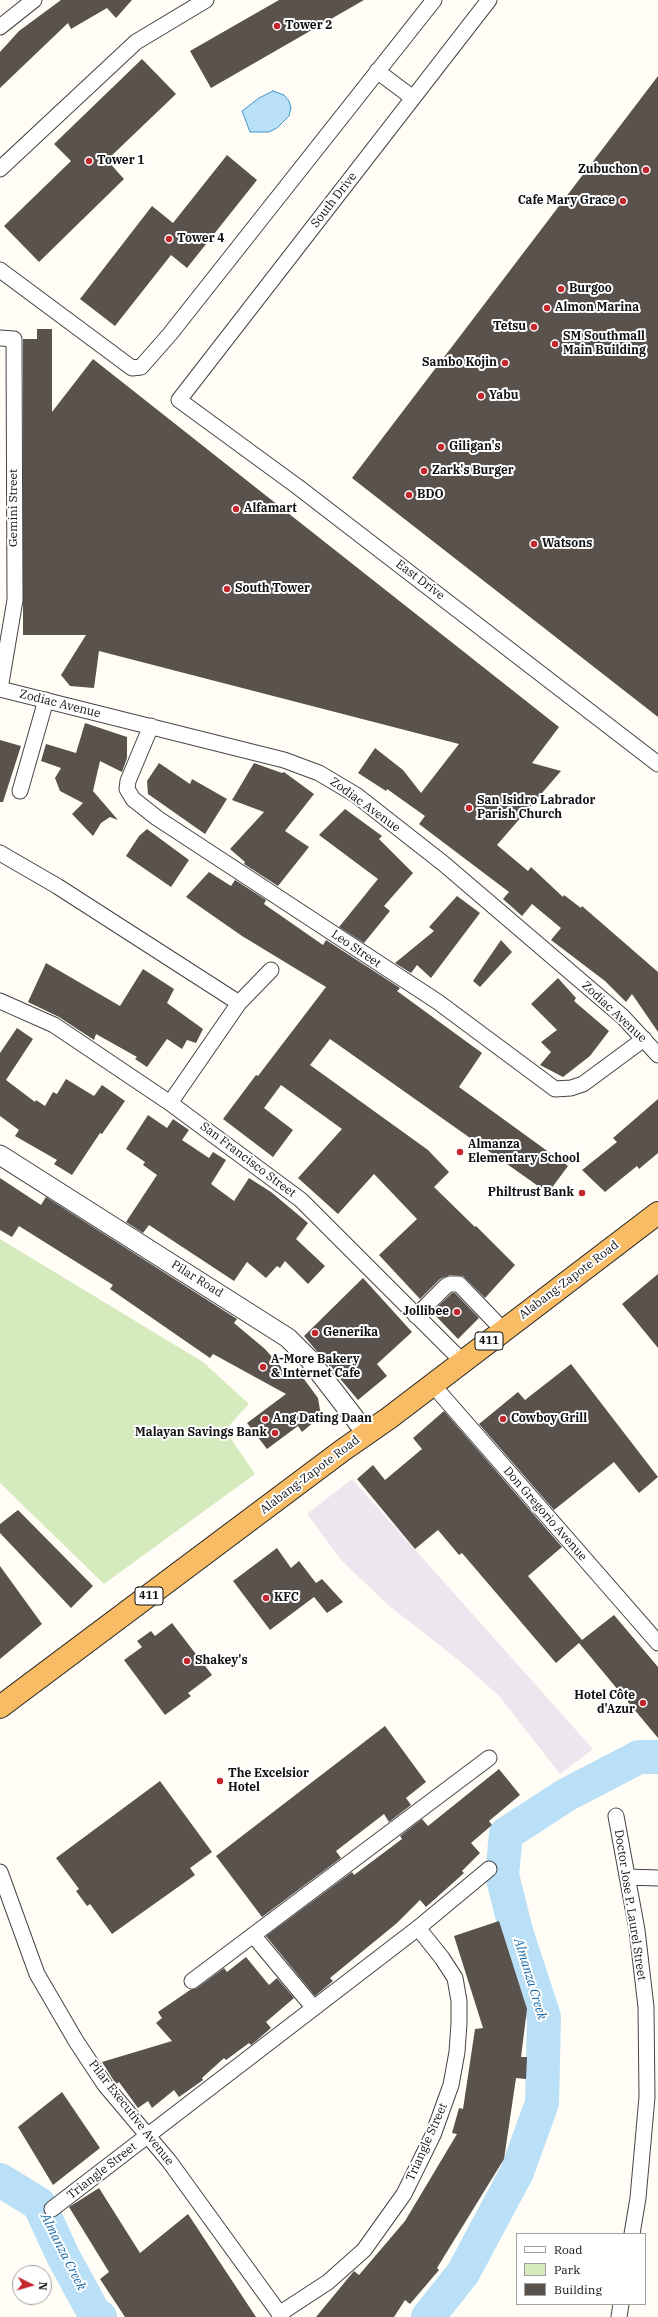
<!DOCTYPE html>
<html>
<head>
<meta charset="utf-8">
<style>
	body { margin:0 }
	#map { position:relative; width:658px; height:2317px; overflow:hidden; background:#fffdf5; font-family:"IBM Plex Serif",serif }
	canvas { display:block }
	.legend { position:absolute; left:516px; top:2233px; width:130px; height:72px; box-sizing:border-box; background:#fff; border:1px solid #a0a0a0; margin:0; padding:5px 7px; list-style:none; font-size:12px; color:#111 }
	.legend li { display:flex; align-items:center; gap:8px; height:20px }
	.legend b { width:20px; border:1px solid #a0a0a0 }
	.north { position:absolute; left:12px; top:2265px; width:40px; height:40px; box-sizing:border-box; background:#fff; border:1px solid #a0a0a0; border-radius:50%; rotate:95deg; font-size:11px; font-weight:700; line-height:16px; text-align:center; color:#111 }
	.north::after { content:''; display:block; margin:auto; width:14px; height:18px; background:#c4262e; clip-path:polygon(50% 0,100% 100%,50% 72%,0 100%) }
</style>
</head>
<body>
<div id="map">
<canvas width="658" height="2317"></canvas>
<ul class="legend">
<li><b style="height:5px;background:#fff"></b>Road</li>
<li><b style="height:11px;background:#d5ebbd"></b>Park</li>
<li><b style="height:11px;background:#5a524d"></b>Building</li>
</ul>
<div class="north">N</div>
</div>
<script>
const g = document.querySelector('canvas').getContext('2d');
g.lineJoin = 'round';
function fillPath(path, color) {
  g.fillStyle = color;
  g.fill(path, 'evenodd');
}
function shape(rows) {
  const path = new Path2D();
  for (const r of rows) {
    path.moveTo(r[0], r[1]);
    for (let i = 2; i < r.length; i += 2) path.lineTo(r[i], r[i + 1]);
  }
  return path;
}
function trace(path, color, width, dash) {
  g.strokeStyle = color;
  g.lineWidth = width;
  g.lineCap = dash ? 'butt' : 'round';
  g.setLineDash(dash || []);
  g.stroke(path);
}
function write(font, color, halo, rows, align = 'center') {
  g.font = font + ' "IBM Plex Serif",serif';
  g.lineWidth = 4;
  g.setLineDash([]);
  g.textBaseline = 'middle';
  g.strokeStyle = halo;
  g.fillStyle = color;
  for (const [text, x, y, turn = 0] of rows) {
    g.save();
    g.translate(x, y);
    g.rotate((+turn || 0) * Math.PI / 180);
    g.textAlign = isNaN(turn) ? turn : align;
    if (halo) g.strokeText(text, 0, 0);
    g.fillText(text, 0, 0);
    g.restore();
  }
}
fillPath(shape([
	[352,1479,593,1749,560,1774,500,1697,461,1662,388,1605,342,1561,307,1514]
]), '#eee6ef');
fillPath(shape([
	[0,1239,203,1362,249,1404,225,1430,255,1474,104,1584,0,1483]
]), '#d5ebbd');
const water = shape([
	[273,91,284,95,289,101,291,108,289,116,277,128,269,132,250,132,242,111,259,98,273,91]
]);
fillPath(water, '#b9e0f7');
trace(water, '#3f96cf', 1);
trace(shape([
	[0,2180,39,2204,63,2256,94,2313,100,2317],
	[428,2317,463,2273,517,2172,542,2103,544,2017,516,1931,502,1875,506,1834,566,1795,639,1757,658,1757]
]), '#b9e0f7', 34);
fillPath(shape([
	[61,0,132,0,116,18,107,8,71,29,68,23,0,88,0,52,19,31],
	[279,0,364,0,211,88,190,51],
	[142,59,176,94,107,160,124,179,39,262,4,226,71,161,54,144],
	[658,76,658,717,352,478],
	[227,155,257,180,187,268,171,255,115,326,80,299,152,206,173,223],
	[37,329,52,329,52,412,93,359,559,727,532,763,561,771,497,845,528,871,531,867,563,897,564,895,581,908,582,906,658,972,658,1032,632,994,626,1002,605,981,551,940,561,928,532,904,522,916,503,899,509,892,419,824,425,816,387,789,386,791,358,773,375,748,403,770,421,793,459,744,99,651,94,688,70,686,61,675,86,635,23,635,23,339,37,339],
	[85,723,127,737,127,758,122,772,100,761,93,791,118,820,110,817,101,823,93,836,72,814,83,803,60,791,55,778,61,768,41,761,46,744,76,753],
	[0,740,21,746,3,802,0,802],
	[159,763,190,784,192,779,227,799,205,834,148,794,147,781],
	[254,763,282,773,284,772,314,794,285,831,309,847,278,886,244,864,245,862,230,849,264,812,232,800],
	[345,809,382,836,379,839,413,873,384,906,390,911,364,943,339,927,378,879,319,835],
	[147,829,189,860,171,887,126,856,139,836],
	[209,872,231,886,235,880,266,900,264,904,323,945,326,940,400,988,397,991,482,1053,459,1087,568,1166,548,1193,330,1039,310,1065,428,1150,449,1172,434,1187,475,1227,476,1226,515,1265,485,1298,463,1276,450,1275,440,1279,420,1299,379,1255,417,1219,374,1174,338,1214,298,1178,342,1129,281,1085,264,1108,293,1130,273,1157,223,1119,256,1075,258,1076,326,987,242,936,186,897],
	[457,896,480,913,431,978,417,965,411,973,395,963,434,931,429,927],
	[501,940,512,952,480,987,473,981],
	[46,963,120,1006,143,969,174,989,167,1003,203,1029,196,1043,187,1040,182,1049,167,1039,147,1067,135,1059,137,1057,96,1034,94,1040,59,1017,28,1002],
	[558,978,576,998,574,1001,609,1031,590,1056,563,1077,540,1065,551,1052,541,1042,557,1030,531,1004],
	[17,1028,33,1039,6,1080,35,1102,36,1100,45,1106,53,1092,57,1094,66,1079,94,1096,102,1085,125,1101,102,1134,100,1133,72,1175,54,1164,57,1160,15,1136,19,1130,0,1116,0,1053],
	[658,1099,658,1153,639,1169,637,1166,605,1192,582,1170,617,1142,613,1138],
	[148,1115,167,1128,173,1119,189,1130,182,1140,209,1158,213,1152,226,1160,211,1184,234,1201,249,1178,271,1192,308,1223,296,1239,325,1266,308,1284,285,1261,280,1268,277,1266,266,1278,247,1262,234,1281,149,1225,143,1233,126,1222,157,1175,143,1165,145,1162,126,1149],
	[0,1178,41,1205,46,1197,237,1319,234,1323,265,1349,290,1377,298,1371,318,1398,321,1416,302,1432,298,1426,267,1449,247,1423,286,1394,213,1354,210,1358,110,1289,113,1285,19,1226,12,1237,0,1230],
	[658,1274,658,1348,622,1304],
	[363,1278,412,1332,377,1364,387,1376,358,1400,304,1336],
	[452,1293,455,1293,479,1318,458,1339,432,1312],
	[571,1364,658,1477,639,1493,614,1462,554,1510,479,1424,518,1392,525,1400],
	[444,1411,562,1547,528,1576,582,1640,614,1615,658,1667,658,1738,579,1643,556,1663,462,1553,459,1555,438,1530,415,1549,357,1479,373,1465,385,1480,422,1449,413,1438],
	[18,1510,93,1586,71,1608,0,1533,0,1524],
	[277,1548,291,1568,299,1561,316,1583,322,1579,343,1602,327,1613,314,1597,270,1630,233,1581],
	[0,1566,42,1624,0,1659],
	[172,1623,212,1675,188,1693,191,1696,165,1715,124,1660,142,1647,137,1641,151,1631,155,1636],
	[385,1726,426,1782,406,1798,411,1805,389,1822,384,1814,336,1851,341,1858,262,1917,216,1856],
	[499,1769,520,1795,489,1821,492,1825,471,1843,480,1853,462,1871,464,1873,426,1907,420,1900,397,1923,330,1978,333,1981,315,1996,266,1936,352,1872,354,1875,402,1839,400,1836,422,1819,428,1826],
	[160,1781,212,1852,190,1868,195,1875,112,1934,90,1904,87,1906,76,1891,79,1889,56,1858],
	[499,1921,527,2009,521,2057,527,2057,526,2079,516,2078,504,2159,437,2268,439,2270,410,2304,405,2300,394,2317,316,2317,354,2271,359,2275,405,2221,457,2134,452,2133,459,2108,463,2109,475,2029,483,2028,454,1936],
	[246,1957,269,1985,277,1978,294,1998,266,2022,271,2028,256,2041,251,2045,249,2043,226,2060,224,2058,202,2078,203,2080,179,2097,174,2090,152,2108,148,2101,138,2108,119,2082,116,2084,102,2062,172,2041,156,2023,162,2018,158,2012,190,1990,197,1988,224,1968,227,1972],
	[62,2092,100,2148,53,2185,18,2127],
	[99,2188,140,2253,188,2214,256,2317,125,2317,100,2279,109,2272,69,2207]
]), '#5a524d');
const minor = shape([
	[489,0,179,400,298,487,658,764],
	[0,27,34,0],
	[377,71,413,98],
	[0,169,136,42,206,0],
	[0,270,132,368,141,367,170,334,434,0],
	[0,338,14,339,15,600,0,689],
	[0,689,284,760,319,773,356,795,444,864,623,1017,658,1055],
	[151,726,128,781,127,789,133,799,157,818,438,1002,555,1089,571,1088,583,1084,644,1039],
	[20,791,46,700],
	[0,853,57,886,239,1003],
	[0,1001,54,1025,170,1103,301,1200,463,1362],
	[170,1103,239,1003,271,970],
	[416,1316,446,1286,450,1284,459,1284,503,1330],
	[432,1384,658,1643],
	[616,1816,637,1930,646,2007,647,2097,638,2198,632,2234],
	[0,1872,37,1974,76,2041,105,2085,169,2161,282,2317],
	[627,1877,658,1878],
	[253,1935,313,2007],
	[192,1981,489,1758],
	[52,2209,418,1928,489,1869],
	[279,2314,328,2282,364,2250,404,2194,433,2135,451,2085,457,2052,459,2023,459,2001,455,1978,442,1958,418,1928],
	[619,2317,621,2304]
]);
const tertiary = shape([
	[0,1155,288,1338,309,1359,366,1433]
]);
const trunk = shape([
	[0,1707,343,1450,389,1418,658,1213]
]);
trace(minor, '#444', 17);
trace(tertiary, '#444', 21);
trace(trunk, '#222', 24);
trace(minor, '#fff', 15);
trace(tertiary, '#fff', 19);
trace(trunk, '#f7bc64', 22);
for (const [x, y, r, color] of [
	[277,26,4,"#c4262e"],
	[89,161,4,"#c4262e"],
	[646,170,4,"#c4262e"],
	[623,201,4,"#c4262e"],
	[169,239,4,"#c4262e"],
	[561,289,4,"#c4262e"],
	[547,308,4,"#c4262e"],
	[534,327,4,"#c4262e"],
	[555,344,4,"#c4262e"],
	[505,363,4,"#c4262e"],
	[481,396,4,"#c4262e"],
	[441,447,4,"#c4262e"],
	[424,471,4,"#c4262e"],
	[409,495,4,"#c4262e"],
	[236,509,4,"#c4262e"],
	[534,544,4,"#c4262e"],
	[227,589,4,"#c4262e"],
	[469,808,4,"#c4262e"],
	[460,1152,4,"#c4262e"],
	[582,1193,4,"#c4262e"],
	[457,1312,4,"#c4262e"],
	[315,1333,4,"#c4262e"],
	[263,1367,4,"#c4262e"],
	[265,1419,4,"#c4262e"],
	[503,1419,4,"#c4262e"],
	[275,1433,4,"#c4262e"],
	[266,1598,4,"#c4262e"],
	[187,1661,4,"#c4262e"],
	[643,1703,4,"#c4262e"],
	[220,1781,4,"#c4262e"]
]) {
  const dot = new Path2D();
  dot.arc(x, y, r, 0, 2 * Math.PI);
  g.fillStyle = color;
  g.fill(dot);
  trace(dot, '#fff', 1.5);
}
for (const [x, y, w] of [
	[489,1341,28],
	[149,1596,28]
]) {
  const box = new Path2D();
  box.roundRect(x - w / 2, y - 9, w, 18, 3);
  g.fillStyle = '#fff';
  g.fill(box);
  trace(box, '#111', 1);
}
write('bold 11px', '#111', null, [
	["411",489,1341],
	["411",149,1596]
]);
write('bold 12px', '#111', '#fff', [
	["Tower 2",285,26],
	["Tower 1",97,161],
	["Zubuchon",638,170,"right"],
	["Cafe Mary Grace",615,201,"right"],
	["Tower 4",177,239],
	["Burgoo",569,289],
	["Almon Marina",555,308],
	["Tetsu",526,327,"right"],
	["SM Southmall",563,337],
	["Main Building",563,351],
	["Sambo Kojin",497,363,"right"],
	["Yabu",489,396],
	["Giligan's",449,447],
	["Zark's Burger",432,471],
	["BDO",417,495],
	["Alfamart",244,509],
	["Watsons",542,544],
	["South Tower",235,589],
	["San Isidro Labrador",477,801],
	["Parish Church",477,815],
	["Almanza",468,1145],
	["Elementary School",468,1159],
	["Philtrust Bank",574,1193,"right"],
	["Jollibee",449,1312,"right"],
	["Generika",323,1333],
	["A-More Bakery",271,1360],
	["& Internet Cafe",271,1374],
	["Ang Dating Daan",273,1419],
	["Cowboy Grill",511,1419],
	["Malayan Savings Bank",267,1433,"right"],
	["KFC",274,1598],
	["Shakey's",195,1661],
	["Hotel Côte",635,1696,"right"],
	["d'Azur",635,1710,"right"],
	["The Excelsior",228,1774],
	["Hotel",228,1788]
], 'left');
write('12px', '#111', '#fff', [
	["South Drive",334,200,-52],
	["Gemini Street",14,508,-90],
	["East Drive",420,580,37],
	["Zodiac Avenue",60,704,14],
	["Zodiac Avenue",365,805,36],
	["Leo Street",356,949,34],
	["Zodiac Avenue",614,1012,43],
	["San Francisco Street",248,1160,37],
	["Pilar Road",197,1279,32],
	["Alabang-Zapote Road",569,1280,-37],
	["Alabang-Zapote Road",310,1475,-37],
	["Don Gregorio Avenue",545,1514,49],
	["Doctor Jose P. Laurel Street",630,1905,81],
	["Pilar Executive Avenue",131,2113,52],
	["Triangle Street",427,2142,-66],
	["Triangle Street",102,2171,-38]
]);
write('italic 13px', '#1768a6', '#fff', [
	["Almanza Creek",530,1979,73],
	["Almanza Creek",63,2252,63]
]);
</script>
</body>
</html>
